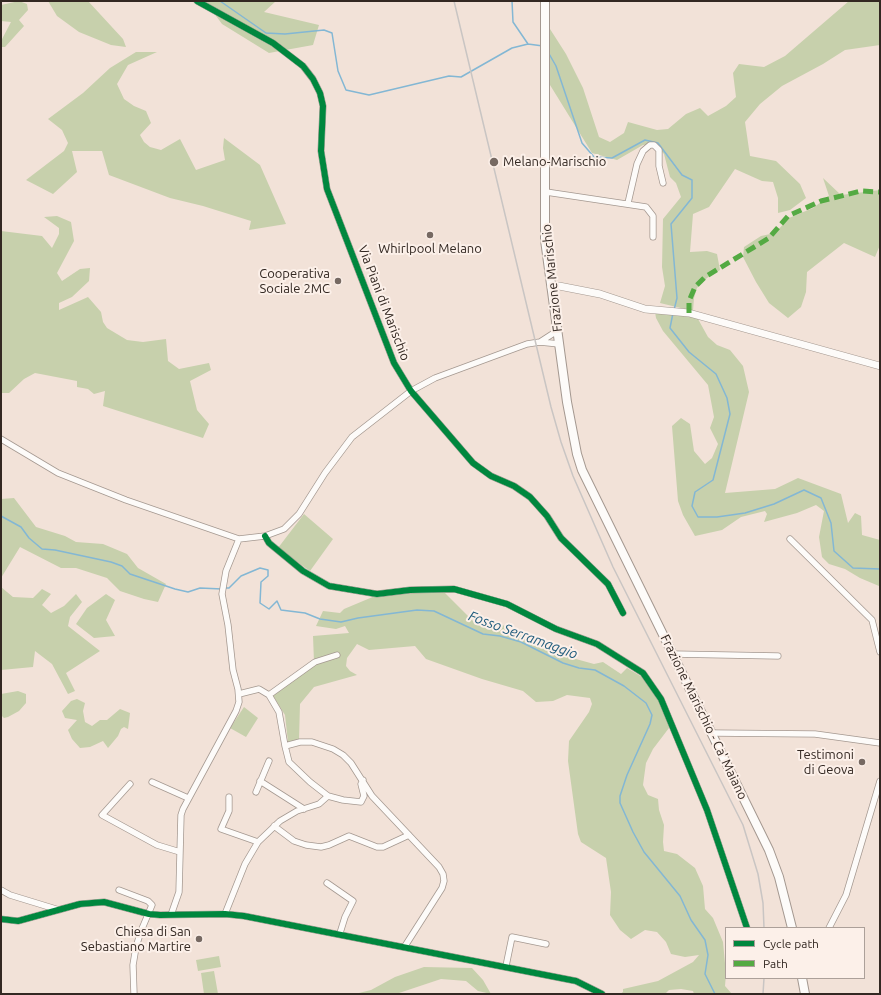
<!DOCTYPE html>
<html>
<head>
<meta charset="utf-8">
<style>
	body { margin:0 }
	#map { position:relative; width:881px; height:995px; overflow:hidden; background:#f2e2d8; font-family:Ubuntu,sans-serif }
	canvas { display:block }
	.frame { position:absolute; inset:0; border:2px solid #332822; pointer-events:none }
	.legend { position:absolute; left:725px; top:927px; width:140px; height:52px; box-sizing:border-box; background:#fcf0e9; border:1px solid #aca099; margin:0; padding:5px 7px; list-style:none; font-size:12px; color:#332822 }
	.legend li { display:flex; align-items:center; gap:8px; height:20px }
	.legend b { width:20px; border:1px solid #aca099 }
</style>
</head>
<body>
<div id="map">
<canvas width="881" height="995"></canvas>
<div class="frame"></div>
<ul class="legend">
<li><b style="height:5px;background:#00873e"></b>Cycle path</li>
<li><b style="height:5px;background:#54aa43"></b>Path</li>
</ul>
</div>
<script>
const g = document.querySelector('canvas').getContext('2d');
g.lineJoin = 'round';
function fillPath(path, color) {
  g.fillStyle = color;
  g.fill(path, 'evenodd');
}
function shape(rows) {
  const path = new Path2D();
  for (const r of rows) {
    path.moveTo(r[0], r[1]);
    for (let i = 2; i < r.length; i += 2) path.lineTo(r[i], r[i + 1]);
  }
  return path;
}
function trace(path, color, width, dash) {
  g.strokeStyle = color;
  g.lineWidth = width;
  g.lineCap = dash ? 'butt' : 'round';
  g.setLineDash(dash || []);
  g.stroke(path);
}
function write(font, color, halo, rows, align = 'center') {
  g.font = font + ' Ubuntu,sans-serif';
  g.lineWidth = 4;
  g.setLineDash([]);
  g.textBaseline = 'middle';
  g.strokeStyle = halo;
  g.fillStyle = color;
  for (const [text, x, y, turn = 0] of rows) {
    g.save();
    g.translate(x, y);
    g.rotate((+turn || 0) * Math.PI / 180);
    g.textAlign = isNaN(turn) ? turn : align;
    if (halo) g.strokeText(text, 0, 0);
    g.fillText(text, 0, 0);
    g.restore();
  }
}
fillPath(shape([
	[19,1,27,4,28,10,19,20,24,26,5,47,1,47,1,41,11,22,1,21,1,5],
	[48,1,88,1,123,39,126,47,111,45,79,32,57,16],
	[205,1,276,1,264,12,319,25,313,45,269,53,222,24],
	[849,1,880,1,880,45,845,50,823,64,782,86,760,104,745,122,750,156,776,161,800,184,806,198,790,210,778,213,778,198,773,182,762,181,735,169,709,207,693,214,690,252,707,251,717,254,720,270,707,278,697,288,694,298,693,311,660,303,665,286,662,267,663,219,681,197,676,183,670,177,664,154,655,144,643,145,617,160,592,153,550,85,550,29,566,54,583,88,599,137,610,142,624,133,628,122,657,130,668,129,686,114,700,108,708,116,726,106,736,97,733,73,739,64,764,67,785,56],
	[136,52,157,52,128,65,117,84,124,99,134,106,146,111,151,123,140,135,144,142,150,147,161,150,180,139,196,170,225,160,223,148,224,138,260,165,286,224,249,230,251,221,203,206,170,198,109,175,102,151,72,151,77,172,53,194,26,180,64,151,68,143,62,130,48,119,83,93,110,68],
	[823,178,841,195,880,190,880,245,875,257,844,243,807,272,806,292,801,307,788,318,769,303,756,282,743,257,744,247,761,236,775,233,789,218,813,208,829,196],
	[57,216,71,222,74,241,57,273,62,281,80,269,90,268,89,281,72,297,59,303,59,310,88,297,101,312,103,322,107,328,127,340,143,342,166,339,168,361,179,369,209,363,211,370,190,381,197,410,209,424,203,438,103,406,105,391,94,394,88,389,77,387,77,381,35,373,24,379,9,393,1,393,1,231,42,236,52,248,59,234,59,228,44,217],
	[655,312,685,315,698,319,708,337,717,345,730,350,743,366,749,392,725,493,775,489,798,478,841,494,848,523,855,513,861,516,862,535,880,540,880,588,879,586,860,578,845,569,829,564,822,557,819,537,824,511,816,505,797,513,764,522,767,514,765,511,741,517,722,530,695,536,683,515,678,501,672,426,681,418,690,424,694,451,705,464,712,458,718,444,710,428,714,417,708,385,663,331,656,318],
	[14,498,36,527,65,536,76,542,103,544,127,554,138,568,166,584,158,602,144,599,120,591,107,578,76,568,61,568,20,547,1,578,1,499],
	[304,514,333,539,310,571,278,548],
	[1,587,13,597,33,598,42,589,51,594,42,605,51,613,64,606,76,594,82,602,70,617,68,626,100,651,66,673,75,691,68,694,52,664,35,651,33,667,1,670],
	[427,592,445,593,476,624,487,628,493,622,520,631,565,656,594,664,603,662,621,674,627,668,642,677,656,694,668,719,669,728,653,749,646,763,643,785,648,795,658,799,659,810,664,825,663,842,664,851,677,854,695,868,703,886,705,909,713,918,723,942,726,974,725,986,732,994,694,994,693,991,681,989,669,990,665,994,620,994,623,992,623,989,658,981,693,962,699,955,685,957,671,954,666,942,657,932,645,930,631,939,620,930,610,915,611,892,606,858,581,842,578,834,568,761,569,741,589,712,592,704,590,698,567,695,553,701,536,702,523,691,482,679,426,659,415,646,369,650,357,644,347,658,346,666,350,671,357,675,314,687,300,704,299,740,288,742,285,715,272,694,314,662,313,636,349,633,345,626,336,629,316,626,323,611,340,613,344,609,375,596],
	[106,594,115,600,106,620,115,636,94,638,76,624,87,608],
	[18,691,26,694,26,703,19,711,8,717,4,718,1,715,1,694],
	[77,699,85,703,83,711,85,722,92,726,100,720,107,720,120,709,130,713,128,729,124,727,121,729,118,736,108,748,103,741,90,747,80,748,72,739,68,730,77,720,65,718,62,711,71,701],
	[244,707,258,718,246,737,230,728],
	[219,956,221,967,198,971,196,960],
	[424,967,472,968,483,980,491,994,478,991,466,981,441,979,396,994,355,994,371,990,395,977],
	[214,971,218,994,204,994,201,973]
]), '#c7d0ac');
trace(shape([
	[220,1,266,33,285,34,324,30,332,33,338,71,346,90,369,95,449,76,461,77,512,48,528,44,543,46],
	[512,1,513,22,528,44],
	[548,52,556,66,582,143,594,157,612,158,645,140,658,143,682,175,692,180,692,198,671,224,677,298,674,310],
	[673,313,670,328,689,352,716,374,727,398,730,414,713,480,695,492,692,506,698,517,717,517,745,513,774,504,804,490,821,498,831,523,834,551,853,568,880,569],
	[1,516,21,527,29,538,42,549,55,550,111,562,122,566,130,574,175,589,188,592,200,588,222,589],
	[226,588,229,588,241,576,260,568,268,570,268,576,261,582,260,603,269,609,277,601,281,610,305,613,320,619,341,622,358,618,417,610,434,611,483,634,500,636,521,642,563,663,579,668,595,670,624,686,646,703,652,715,650,724,627,775,620,796,620,803,633,832,644,852,680,896,691,920,705,940,708,955,705,974,715,994]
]), '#83b7d4', 1.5);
const minor = shape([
	[197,1,273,43,303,66,313,79,320,93,323,106,321,151,327,189,394,363,411,391,473,463,491,476,514,486,530,497,547,516,561,538,608,584,623,613],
	[546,192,646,207,653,216,653,237],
	[628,203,637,164,643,151,650,145,654,145,659,150,659,166,663,183],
	[540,342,557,331],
	[1,439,58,473,126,500,239,539,265,536,284,529,299,514,325,473,352,437,411,391,435,378,527,344,540,342,559,344],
	[265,536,269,543,303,571,329,586,377,594,410,590,454,589,507,604,556,629,597,644,643,673,661,699,707,810,747,928],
	[790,539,872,620,880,652],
	[673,654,778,656],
	[239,694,259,689,269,695,279,712,285,746,289,762,310,782,328,796,343,800,361,802,364,796,361,784,363,780],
	[269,695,315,662,337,655],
	[712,733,815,734,880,743],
	[285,746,300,742,312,742,333,749,343,755,351,763,372,796,439,867,443,874,444,881,442,888,405,946],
	[260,781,304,809],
	[152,782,188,798],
	[130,784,102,815,157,845,180,852],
	[256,792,269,761],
	[229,797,229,811,221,829,258,842],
	[274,826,294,841,306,845,321,847,329,845,349,836,377,847,383,847,409,835],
	[327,883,353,901,345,917,340,933],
	[1,890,10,895,59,910],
	[119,890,148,901,152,905,141,931,136,947,133,965,134,994],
	[225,914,245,864,258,842,280,821,297,811,319,804,328,796],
	[171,915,179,892,181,815,183,809,236,711,239,702,238,689,233,670,228,625,222,594,226,571,239,539],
	[1,919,18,921,80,904,104,902,149,914,160,915,225,914,244,916,576,981,602,994],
	[829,928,846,895,880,781],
	[506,966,512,937,546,944]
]);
const tertiary = shape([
	[551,287,559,286,600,294,645,309,689,313,880,366]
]);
const secondary = shape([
	[545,1,545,240,567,402,577,454,582,470,769,850,779,877,792,928],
	[802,978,805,994]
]);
trace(minor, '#a49890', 7);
trace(tertiary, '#a49890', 8);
trace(secondary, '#a49890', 10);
trace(minor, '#fdfbf9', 5.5);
trace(tertiary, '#fdfbf9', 7);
trace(secondary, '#fdfbf9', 8);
trace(shape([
	[454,1,551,407,561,442,573,476,613,567,743,825,758,874,763,903,764,928],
	[763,994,764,978]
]), '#c9c5c3', 1.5);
trace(shape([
	[689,313,689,301,695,287,705,277,769,238,788,216,821,201,861,191,880,192]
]), '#54aa43', 5, [10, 5]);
trace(shape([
	[197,1,273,43,303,66,313,79,320,93,323,106,321,151,327,189,394,363,411,391,473,463,491,476,514,486,530,497,547,516,561,538,608,584,623,613],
	[265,536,269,543,303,571,329,586,377,594,410,590,454,589,507,604,556,629,597,644,643,673,661,699,707,810,747,928],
	[1,919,18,921,80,904,104,902,149,914,160,915,225,914,244,916,576,981,602,994]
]), '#00873e', 6);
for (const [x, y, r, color] of [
	[494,162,5,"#766962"],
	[430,235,4,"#766962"],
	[338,281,4,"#766962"],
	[862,762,4,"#766962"],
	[199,939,4,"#766962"]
]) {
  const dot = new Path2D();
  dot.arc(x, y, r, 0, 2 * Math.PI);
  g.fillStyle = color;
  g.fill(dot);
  trace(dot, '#fcf0e9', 1.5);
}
write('13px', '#332822', '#fcf0e9', [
	["Melano-Marischio",503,162,"left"],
	["Whirlpool Melano",430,249,"center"],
	["Cooperativa",330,274],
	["Sociale 2MC",330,289],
	["Testimoni",854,755],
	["di Geova",854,770],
	["Chiesa di San",191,932],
	["Sebastiano Martire",191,947]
], 'right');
write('13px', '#332822', '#fcf0e9', [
	["Frazione Marischio",552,278,-96],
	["Via Piani di Marischio",384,303,69],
	["Frazione Marischio - Ca' Maiano",704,717,64]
]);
write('italic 14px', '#205c7d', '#fcf0e9', [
	["Fosso Serramaggio",523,635,20]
]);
</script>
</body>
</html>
